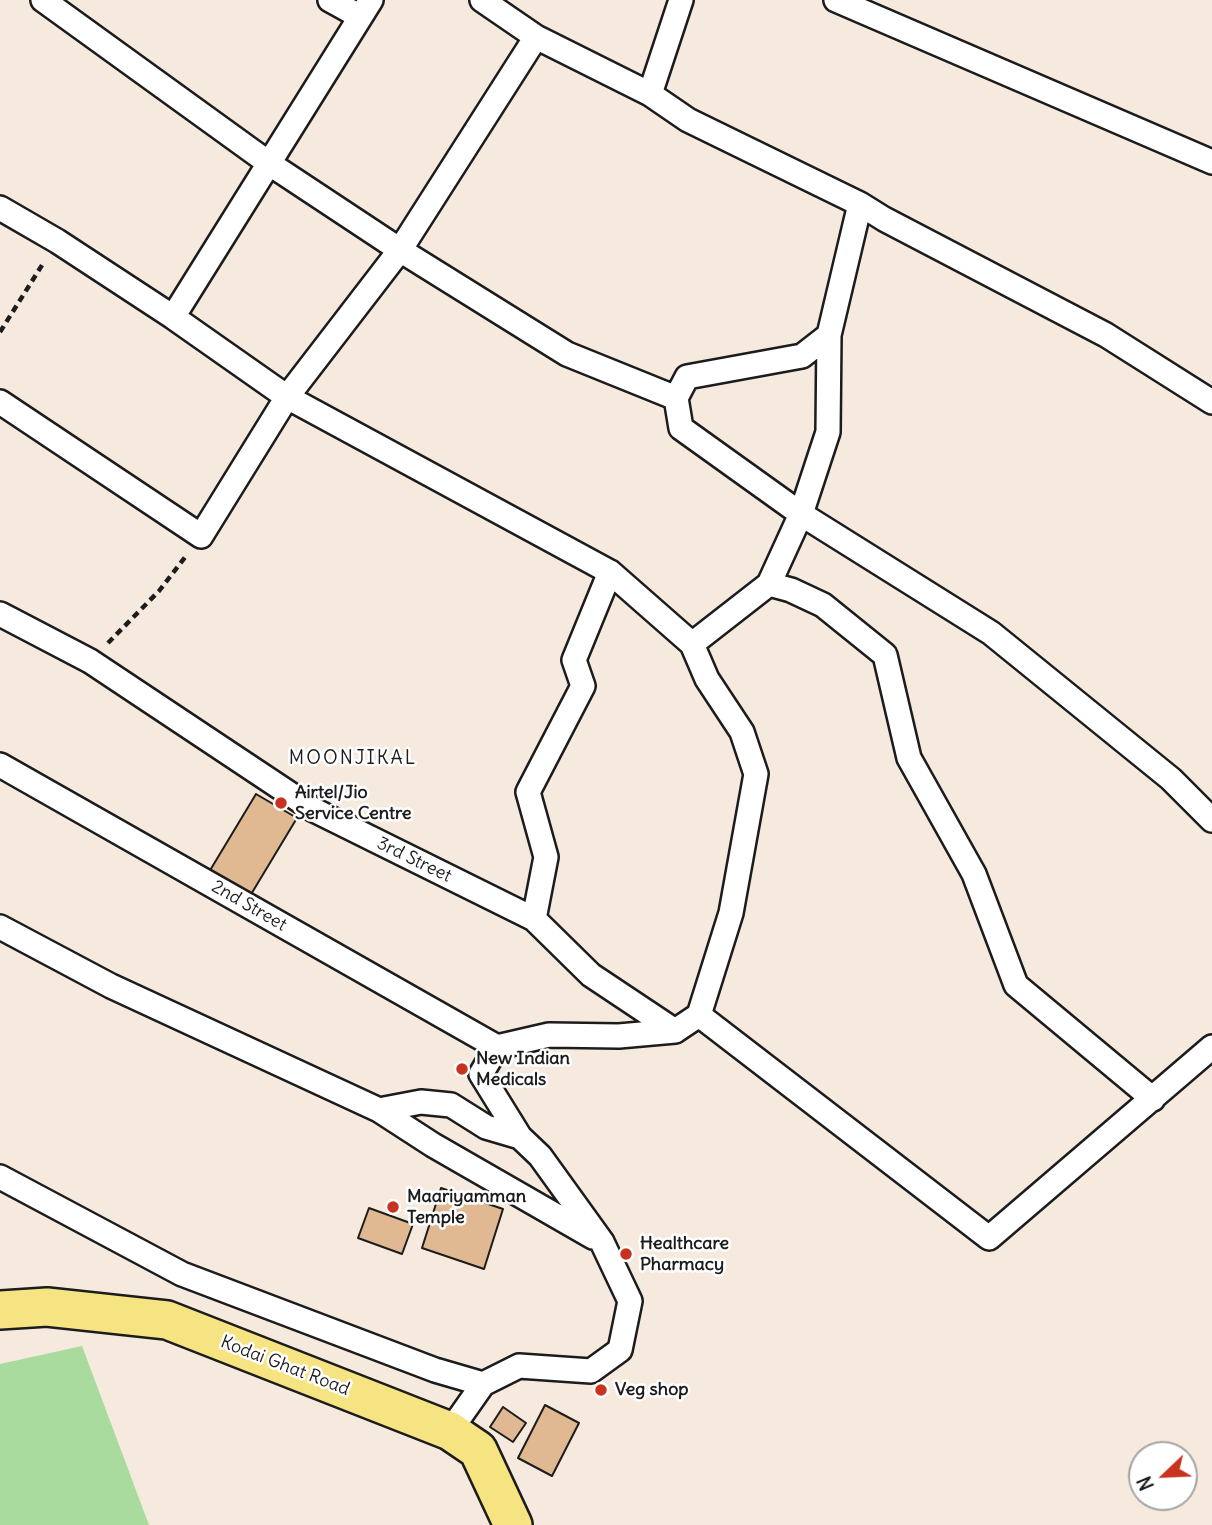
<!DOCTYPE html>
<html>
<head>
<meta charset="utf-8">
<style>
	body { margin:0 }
	#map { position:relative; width:1212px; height:1525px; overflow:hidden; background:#f6eade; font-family:Delius,sans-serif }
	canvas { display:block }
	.north { position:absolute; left:1128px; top:1441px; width:70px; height:70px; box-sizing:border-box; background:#fff; border:2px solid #a4a4a4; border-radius:50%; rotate:247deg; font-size:19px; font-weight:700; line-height:28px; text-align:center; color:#1c1c1c }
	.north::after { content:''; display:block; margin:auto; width:24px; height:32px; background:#c8321e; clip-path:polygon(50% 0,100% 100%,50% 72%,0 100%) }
</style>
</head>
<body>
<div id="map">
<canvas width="1212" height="1525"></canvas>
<div class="north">N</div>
</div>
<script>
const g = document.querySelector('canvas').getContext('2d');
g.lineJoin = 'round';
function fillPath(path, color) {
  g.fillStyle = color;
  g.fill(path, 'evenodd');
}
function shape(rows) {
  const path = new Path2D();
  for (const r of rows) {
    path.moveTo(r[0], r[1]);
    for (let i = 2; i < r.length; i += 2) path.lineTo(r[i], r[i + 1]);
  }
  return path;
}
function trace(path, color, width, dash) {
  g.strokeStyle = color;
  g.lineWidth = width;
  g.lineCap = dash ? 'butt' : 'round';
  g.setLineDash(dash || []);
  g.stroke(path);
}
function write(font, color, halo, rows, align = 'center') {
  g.font = font + ' Delius,sans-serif';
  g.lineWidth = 5;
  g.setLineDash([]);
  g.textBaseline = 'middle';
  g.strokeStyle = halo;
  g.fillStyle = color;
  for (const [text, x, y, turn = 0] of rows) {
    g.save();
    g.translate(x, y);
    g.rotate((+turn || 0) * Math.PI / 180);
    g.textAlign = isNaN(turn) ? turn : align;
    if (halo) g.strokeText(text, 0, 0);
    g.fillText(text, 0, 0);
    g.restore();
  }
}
fillPath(shape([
	[82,1346,149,1525,0,1525,0,1364]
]), '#a8db9d');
const building = shape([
	[256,794,297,818,250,896,209,872,256,794],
	[441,1188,503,1209,484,1269,422,1248,441,1188],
	[369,1208,413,1224,402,1254,358,1238,369,1208],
	[545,1405,579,1423,552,1476,518,1458,545,1405],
	[503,1407,526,1423,513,1442,490,1427,503,1407]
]);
fillPath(building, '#e0b891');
trace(building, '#1c1c1c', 2);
const street = shape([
	[43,0,270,164,400,250,567,354,676,398],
	[330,0,359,16],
	[482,0,536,37,650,94],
	[836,0,1212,162],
	[860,204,884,219,1106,335,1212,402],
	[0,208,57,241,173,317,287,397,610,572,692,644],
	[173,317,371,0],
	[829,335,828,432,801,514,991,633,1171,779,1212,820],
	[0,402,201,536,287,397,400,250,536,37],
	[769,584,791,590,823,605,885,655,909,758,974,874,1016,985,1153,1099],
	[0,614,90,661,314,810,534,919,591,975,675,1031],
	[0,765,497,1047],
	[534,919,546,857,528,792,583,686,574,660,610,572],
	[0,927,111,986,379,1110,421,1102,451,1105,486,1127,520,1137],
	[699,1015,989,1238,1212,1047],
	[379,1110,433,1145,593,1237],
	[0,1177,182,1274,435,1370,483,1384],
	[450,1431,483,1384,519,1366,591,1371,620,1350,630,1301,602,1242,540,1156,520,1137,481,1074,497,1047,549,1035,619,1036,675,1031,699,1015,731,913,756,774,742,732,707,679,692,644,769,584,801,514,681,428,676,398,687,377,802,356,829,335,860,204,688,120,650,94,681,0]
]);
const primary = shape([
	[0,1310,47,1307,167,1320,450,1431,478,1450,513,1525]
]);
trace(street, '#1c1c1c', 28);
trace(primary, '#1c1c1c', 42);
trace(shape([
	[0,332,44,262],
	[108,643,159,591,186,556]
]), '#1c1c1c', 4.5, [7, 5]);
trace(street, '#fff', 23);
trace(primary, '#f6e381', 37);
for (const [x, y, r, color] of [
	[281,803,7,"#c8321e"],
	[462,1069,7,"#c8321e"],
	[393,1207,7,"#c8321e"],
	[626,1254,7,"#c8321e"],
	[601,1390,7,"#c8321e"]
]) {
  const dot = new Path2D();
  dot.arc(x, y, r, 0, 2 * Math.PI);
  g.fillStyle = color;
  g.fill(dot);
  trace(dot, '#fff', 2.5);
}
write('bold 18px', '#1c1c1c', '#fff', [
	["Airtel/Jio",295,793],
	["Service Centre",295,814],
	["New Indian",476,1059],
	["Medicals",476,1080],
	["Maariyamman",407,1197],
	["Temple",407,1218],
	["Healthcare",640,1244],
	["Pharmacy",640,1265],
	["Veg shop",615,1390]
], 'left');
write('18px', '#1c1c1c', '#fff', [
	["3rd Street",414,860,26],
	["2nd Street",249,906,30],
	["Kodai Ghat Road",285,1366,21]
]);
g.letterSpacing = '2px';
write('19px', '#1c1c1c', '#fff', [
	["MOONJIKAL",353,759]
]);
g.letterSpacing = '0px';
</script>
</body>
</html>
